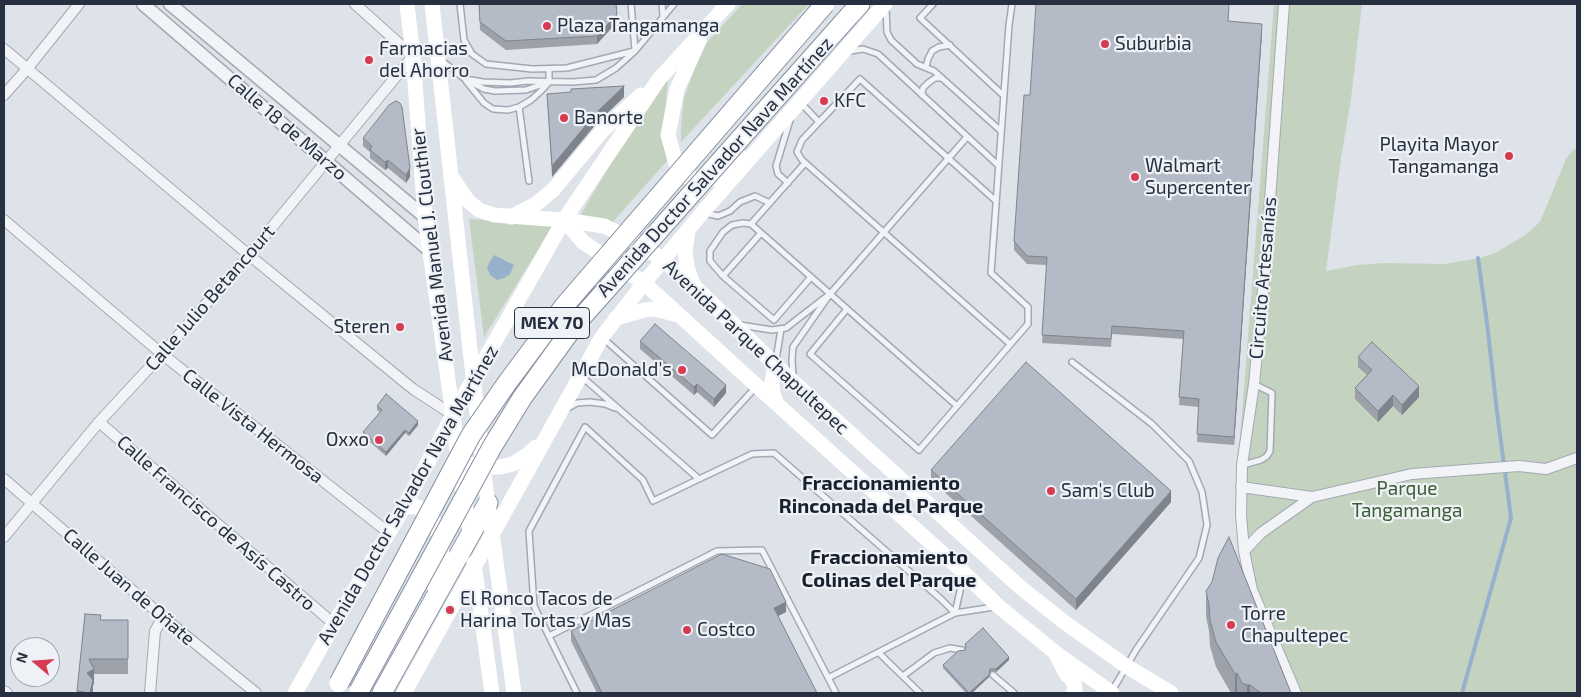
<!DOCTYPE html>
<html>
<head>
<meta charset="utf-8">
<style>
	body { margin:0 }
	#map { position:relative; width:1581px; height:697px; overflow:hidden; background:#dee2e9; font-family:"Exo 2",sans-serif }
	canvas { display:block }
	.frame { position:absolute; inset:0; border:5px solid #263040; pointer-events:none }
	.north { position:absolute; left:10px; top:637px; width:50px; height:50px; box-sizing:border-box; background:#eef1f6; border:1px solid #9ea4ad; border-radius:50%; rotate:288deg; font-size:14px; font-weight:700; line-height:20px; text-align:center; color:#263040 }
	.north::after { content:''; display:block; margin:auto; width:18px; height:22px; background:#d63b52; clip-path:polygon(50% 0,100% 100%,50% 72%,0 100%) }
</style>
</head>
<body>
<div id="map">
<canvas width="1581" height="697"></canvas>
<div class="frame"></div>
<div class="north">N</div>
</div>
<script>
const g = document.querySelector('canvas').getContext('2d');
g.lineJoin = 'round';
function fillPath(path, color) {
  g.fillStyle = color;
  g.fill(path, 'evenodd');
}
function shape(rows) {
  const path = new Path2D();
  for (const r of rows) {
    path.moveTo(r[0], r[1]);
    for (let i = 2; i < r.length; i += 2) path.lineTo(r[i], r[i + 1]);
  }
  return path;
}
function trace(path, color, width, dash) {
  g.strokeStyle = color;
  g.lineWidth = width;
  g.lineCap = dash ? 'butt' : 'round';
  g.setLineDash(dash || []);
  g.stroke(path);
}
function write(font, color, halo, rows, align = 'center') {
  g.font = font + ' "Exo 2",sans-serif';
  g.lineWidth = 4.5;
  g.setLineDash([]);
  g.textBaseline = 'middle';
  g.strokeStyle = halo;
  g.fillStyle = color;
  for (const [text, x, y, turn = 0] of rows) {
    g.save();
    g.translate(x, y);
    g.rotate((+turn || 0) * Math.PI / 180);
    g.textAlign = isNaN(turn) ? turn : align;
    if (halo) g.strokeText(text, 0, 0);
    g.fillText(text, 0, 0);
    g.restore();
  }
}
fillPath(shape([
	[742,4,809,4,681,142,681,127,684,98,703,47],
	[1274,4,1362,4,1351,99,1341,158,1326,271,1357,265,1384,263,1444,264,1480,258,1495,253,1524,236,1540,222,1566,159,1572,151,1577,148,1577,693,1286,693,1249,586,1236,525,1239,452],
	[668,79,663,129,667,161,610,225,580,216,620,147],
	[469,219,553,226,484,337]
]), '#c4d3bf');
fillPath(shape([
	[494,255,514,265,510,274,504,278,497,280,490,275,487,267]
]), '#97b0cb');
trace(shape([
	[1462,693,1511,518,1497,412,1487,323,1478,258]
]), '#97b0cb', 4);
const service = shape([
	[460,4,464,40,472,54,486,64,532,69,567,68,634,51],
	[631,4,635,50],
	[662,4,663,16],
	[933,4,920,18,1004,96],
	[886,8,887,32,891,40,917,64,934,71,1001,131],
	[850,51,863,49,878,54,998,165],
	[442,61,465,79,484,89,495,91,526,90,546,83],
	[926,67,928,59,932,51,939,47,950,45],
	[465,79,483,82,510,83,528,81,573,82,596,80,616,68,635,51,674,4],
	[466,81,484,103,493,109,508,110,519,107,531,100,541,91,549,82,549,69],
	[922,95,923,88,928,83,935,78,942,78],
	[800,102,819,122],
	[519,107,529,181],
	[788,183,778,174,776,166,790,120],
	[996,201,860,79,802,140,797,152,802,160,1010,344],
	[705,213,718,216,730,211,740,202,755,196,770,203],
	[751,224,805,163],
	[723,276,761,233],
	[811,277,774,320,723,276,710,261,710,251,723,232,732,225,743,223,751,224,957,406],
	[847,309,810,354,919,450,1028,324,1028,307,991,273,1009,25,1012,4],
	[740,325,772,330,786,328,826,297],
	[604,339,712,435,755,388],
	[776,360,781,329],
	[1072,362,1152,424,1189,461,1202,492,1207,525,1199,558,1136,650,1112,691],
	[581,376,699,479,752,454,774,453,942,600,955,613],
	[793,376,792,360,793,347,830,294,967,137],
	[568,408,577,403,590,402,605,404,615,408],
	[1243,465,1261,460,1267,456,1270,451,1272,393,1254,384],
	[955,613,960,591,962,575],
	[549,636,717,551,762,550,836,693],
	[879,653,920,693],
	[993,675,1014,693],
	[903,676,934,653,950,648,962,650],
	[828,678,955,613,994,607],
	[577,693,534,606,529,531,585,427,643,480,653,501,699,479]
]);
const minor = shape([
	[1284,4,1265,270,1254,384,1242,465,1241,515,1244,551,1252,590,1296,693],
	[4,49,249,255,413,389,453,415],
	[4,95,27,69,79,4],
	[4,220,162,354,389,533],
	[99,422,334,624],
	[4,479,163,617,256,693],
	[1241,487,1312,497,1412,474,1519,466,1546,469,1577,458],
	[4,537,99,422,162,354,249,255,413,56,355,4],
	[1244,551,1261,533,1312,497],
	[4,691,7,693],
	[150,693,155,631,163,617]
]);
const tertiary = shape([
	[143,4,429,250],
	[170,4,425,217]
]);
const motorway = shape([
	[849,16,860,4],
	[382,693,488,503]
]);
trace(service, '#a3a9b3', 8);
trace(minor, '#a3a9b3', 12);
trace(tertiary, '#a3a9b3', 15);
trace(motorway, '#858fa0', 21);
trace(service, '#f1f3f7', 5);
trace(minor, '#f1f3f7', 10);
trace(tertiary, '#f1f3f7', 12);
trace(shape([
	[407,4,413,56,425,217,453,415,458,461,471,538],
	[432,4,483,467,514,693],
	[699,41,677,89,668,135,677,167,684,175,696,180,714,179,742,158],
	[451,176,468,201,479,210,494,215,564,220,604,226,635,241,663,260,694,286,787,376,1020,587,1064,622,1126,666,1171,693],
	[511,217,536,204,553,190,603,130,641,95],
	[564,220,583,242,644,283,757,386,962,571,998,606,1056,653,1112,693],
	[688,231,685,251,687,267,694,286],
	[616,318,645,310,654,309,678,315],
	[775,365,772,383,773,394,777,404],
	[458,461,483,467,500,467,513,464,526,456,536,447],
	[404,507,418,507,431,515,438,530,442,554,439,578,435,588],
	[474,563,492,693],
	[1056,654,1066,674,1074,682,1075,690,1073,693],
	[295,693,334,624,404,507,453,415,564,220,659,79,728,4],
	[404,693,602,337,644,283,702,213,885,4]
]), '#fff', 15);
trace(motorway, '#fff', 19);
const motorwayBridge = shape([
	[339,683,471,435,507,383,565,305,825,4],
	[359,691,492,447,522,398,574,326,849,16]
]);
trace(motorwayBridge, '#858fa0', 21, []);
trace(motorwayBridge, '#fff', 19);
fillPath(shape([
	[479,4,616,4,617,22,597,44,506,50,480,30],
	[1229,9,1228,22,1262,32,1234,445,1197,442,1199,407,1179,405,1183,339,1112,334,1111,347,1042,343,1047,265,1027,264,1014,250,1014,241,1030,95],
	[547,94,624,97,596,124,552,177],
	[363,138,410,177,406,183,388,168,385,170,370,158,370,152,363,146],
	[640,341,726,393,714,407,697,392,694,395,640,349],
	[1358,357,1419,397,1402,415,1393,406,1378,422,1355,399,1355,388,1367,375,1358,367],
	[377,406,418,425,409,436,405,433,386,456,363,436,363,432,380,412,377,410],
	[931,470,1171,502,1076,610,931,480],
	[1206,591,1291,693,1231,693,1216,667,1210,646,1209,631,1206,616],
	[786,612,778,616,817,693,597,693,571,641,571,631],
	[85,614,101,620,128,620,128,674,94,674,94,684,93,685,93,693,77,693],
	[965,644,1009,660,996,672,990,672,989,677,972,693,966,693,943,668,943,665,965,650,966,649]
]), '#9ca1aa');
fillPath(shape([
	[617,14,617,22,597,44,597,36],
	[1262,24,1262,32,1234,445,1234,437],
	[624,86,624,97,596,124,552,177,552,166,596,113],
	[388,160,388,168,385,170,385,162],
	[410,168,410,177,406,183,406,175],
	[697,384,697,392,694,395,694,387],
	[726,385,726,393,714,407,714,399],
	[1419,386,1419,397,1402,415,1402,405],
	[1393,395,1393,406,1378,422,1378,411],
	[418,421,418,425,409,436,409,433],
	[405,430,405,433,386,456,386,452],
	[1171,491,1171,502,1076,610,1076,599],
	[786,602,786,612,774,618,774,608],
	[1009,657,1009,660,996,672,996,669],
	[94,669,94,684,93,685,93,693,90,693,87,673],
	[990,669,989,677,972,693,969,693],
	[1237,673,1237,693,1235,693,1235,674],
	[1247,685,1250,685,1250,693,1247,693]
]), '#7f838b');
const building = shape([
	[479,4,616,4,617,14,597,36,506,41,480,22,479,4],
	[1036,4,1229,4,1228,21,1262,24,1234,437,1197,434,1199,399,1179,397,1184,331,1112,326,1111,339,1042,335,1047,257,1027,256,1014,241,1024,95,1030,95,1036,4],
	[624,86,596,113,552,166,547,94,571,92,571,89,624,86],
	[396,101,400,103,402,107,410,168,406,175,388,160,385,162,370,150,372,146,363,138,389,105,396,101],
	[655,324,726,385,714,399,697,384,694,387,640,341,655,324],
	[1372,342,1419,386,1402,405,1393,395,1378,411,1355,388,1372,370,1358,357,1372,342],
	[1026,362,1171,491,1076,599,931,470,1026,362],
	[386,394,418,421,409,433,405,430,386,452,363,432,382,410,377,406,386,394],
	[1229,537,1291,693,1261,693,1250,685,1247,685,1242,683,1237,673,1235,674,1216,642,1210,620,1209,605,1206,591,1212,582,1218,558,1229,537],
	[722,554,770,569,786,602,774,608,817,693,602,693,571,631,722,554],
	[85,614,101,615,100,620,128,620,128,659,89,659,94,669,87,673,93,680,90,693,77,691,85,614],
	[983,628,1009,657,996,669,990,669,989,675,969,693,943,665,958,651,965,650,966,647,965,644,983,628]
]);
fillPath(building, '#b5bbc6');
trace(building, '#7f838b', 1);
for (const [x, y, r, color] of [
	[547,26,5,"#d63b52"],
	[1105,44,5,"#d63b52"],
	[369,60,5,"#d63b52"],
	[824,101,5,"#d63b52"],
	[564,118,5,"#d63b52"],
	[1509,156,5,"#d63b52"],
	[1135,177,5,"#d63b52"],
	[400,327,5,"#d63b52"],
	[682,370,5,"#d63b52"],
	[379,440,5,"#d63b52"],
	[1051,491,5,"#d63b52"],
	[450,610,5,"#d63b52"],
	[1231,625,5,"#d63b52"],
	[687,630,5,"#d63b52"]
]) {
  const dot = new Path2D();
  dot.arc(x, y, r, 0, 2 * Math.PI);
  g.fillStyle = color;
  g.fill(dot);
  trace(dot, '#eef1f6', 2);
}
for (const [x, y, w] of [
	[552,323,75]
]) {
  const box = new Path2D();
  box.roundRect(x - w / 2, y - 15.5, w, 31, 4);
  g.fillStyle = '#eef1f6';
  g.fill(box);
  trace(box, '#263040', 1);
}
write('bold 18px', '#263040', null, [
	["MEX 70",552,323]
]);
write('19px', '#263040', '#eef1f6', [
	["Plaza Tangamanga",557,26],
	["Suburbia",1115,44],
	["Farmacias",379,49],
	["del Ahorro",379,71],
	["KFC",834,101],
	["Banorte",574,118],
	["Playita Mayor",1499,145,"right"],
	["Tangamanga",1499,167,"right"],
	["Walmart",1145,166],
	["Supercenter",1145,188],
	["Steren",390,327,"right"],
	["McDonald's",672,370,"right"],
	["Oxxo",369,440,"right"],
	["Sam's Club",1061,491],
	["El Ronco Tacos de",460,599],
	["Harina Tortas y Mas",460,621],
	["Torre",1241,614],
	["Chapultepec",1241,636],
	["Costco",697,630]
], 'left');
write('19px', '#263040', '#eef1f6', [
	["Calle 18 de Marzo",287,127,41],
	["Avenida Doctor Salvador Nava Martínez",715,167,-48],
	["Avenida Manuel J. Clouthier",432,245,-97],
	["Circuito Artesanías",1263,278,-85],
	["Calle Julio Betancourt",210,298,-49],
	["Avenida Parque Chapultepec",756,347,43],
	["Calle Vista Hermosa",253,426,38],
	["Avenida Doctor Salvador Nava Martínez",408,495,-60],
	["Calle Francisco de Asís Castro",216,523,41],
	["Calle Juan de Oñate",129,587,41]
]);
write('19px', '#3b5d33', '#eef1f6', [
	["Parque",1407,489],
	["Tangamanga",1407,511]
]);
write('bold 20px', '#192131', '#eef1f6', [
	["Fraccionamiento",881,483],
	["Rinconada del Parque",881,506],
	["Fraccionamiento",889,557],
	["Colinas del Parque",889,580]
]);
</script>
</body>
</html>
